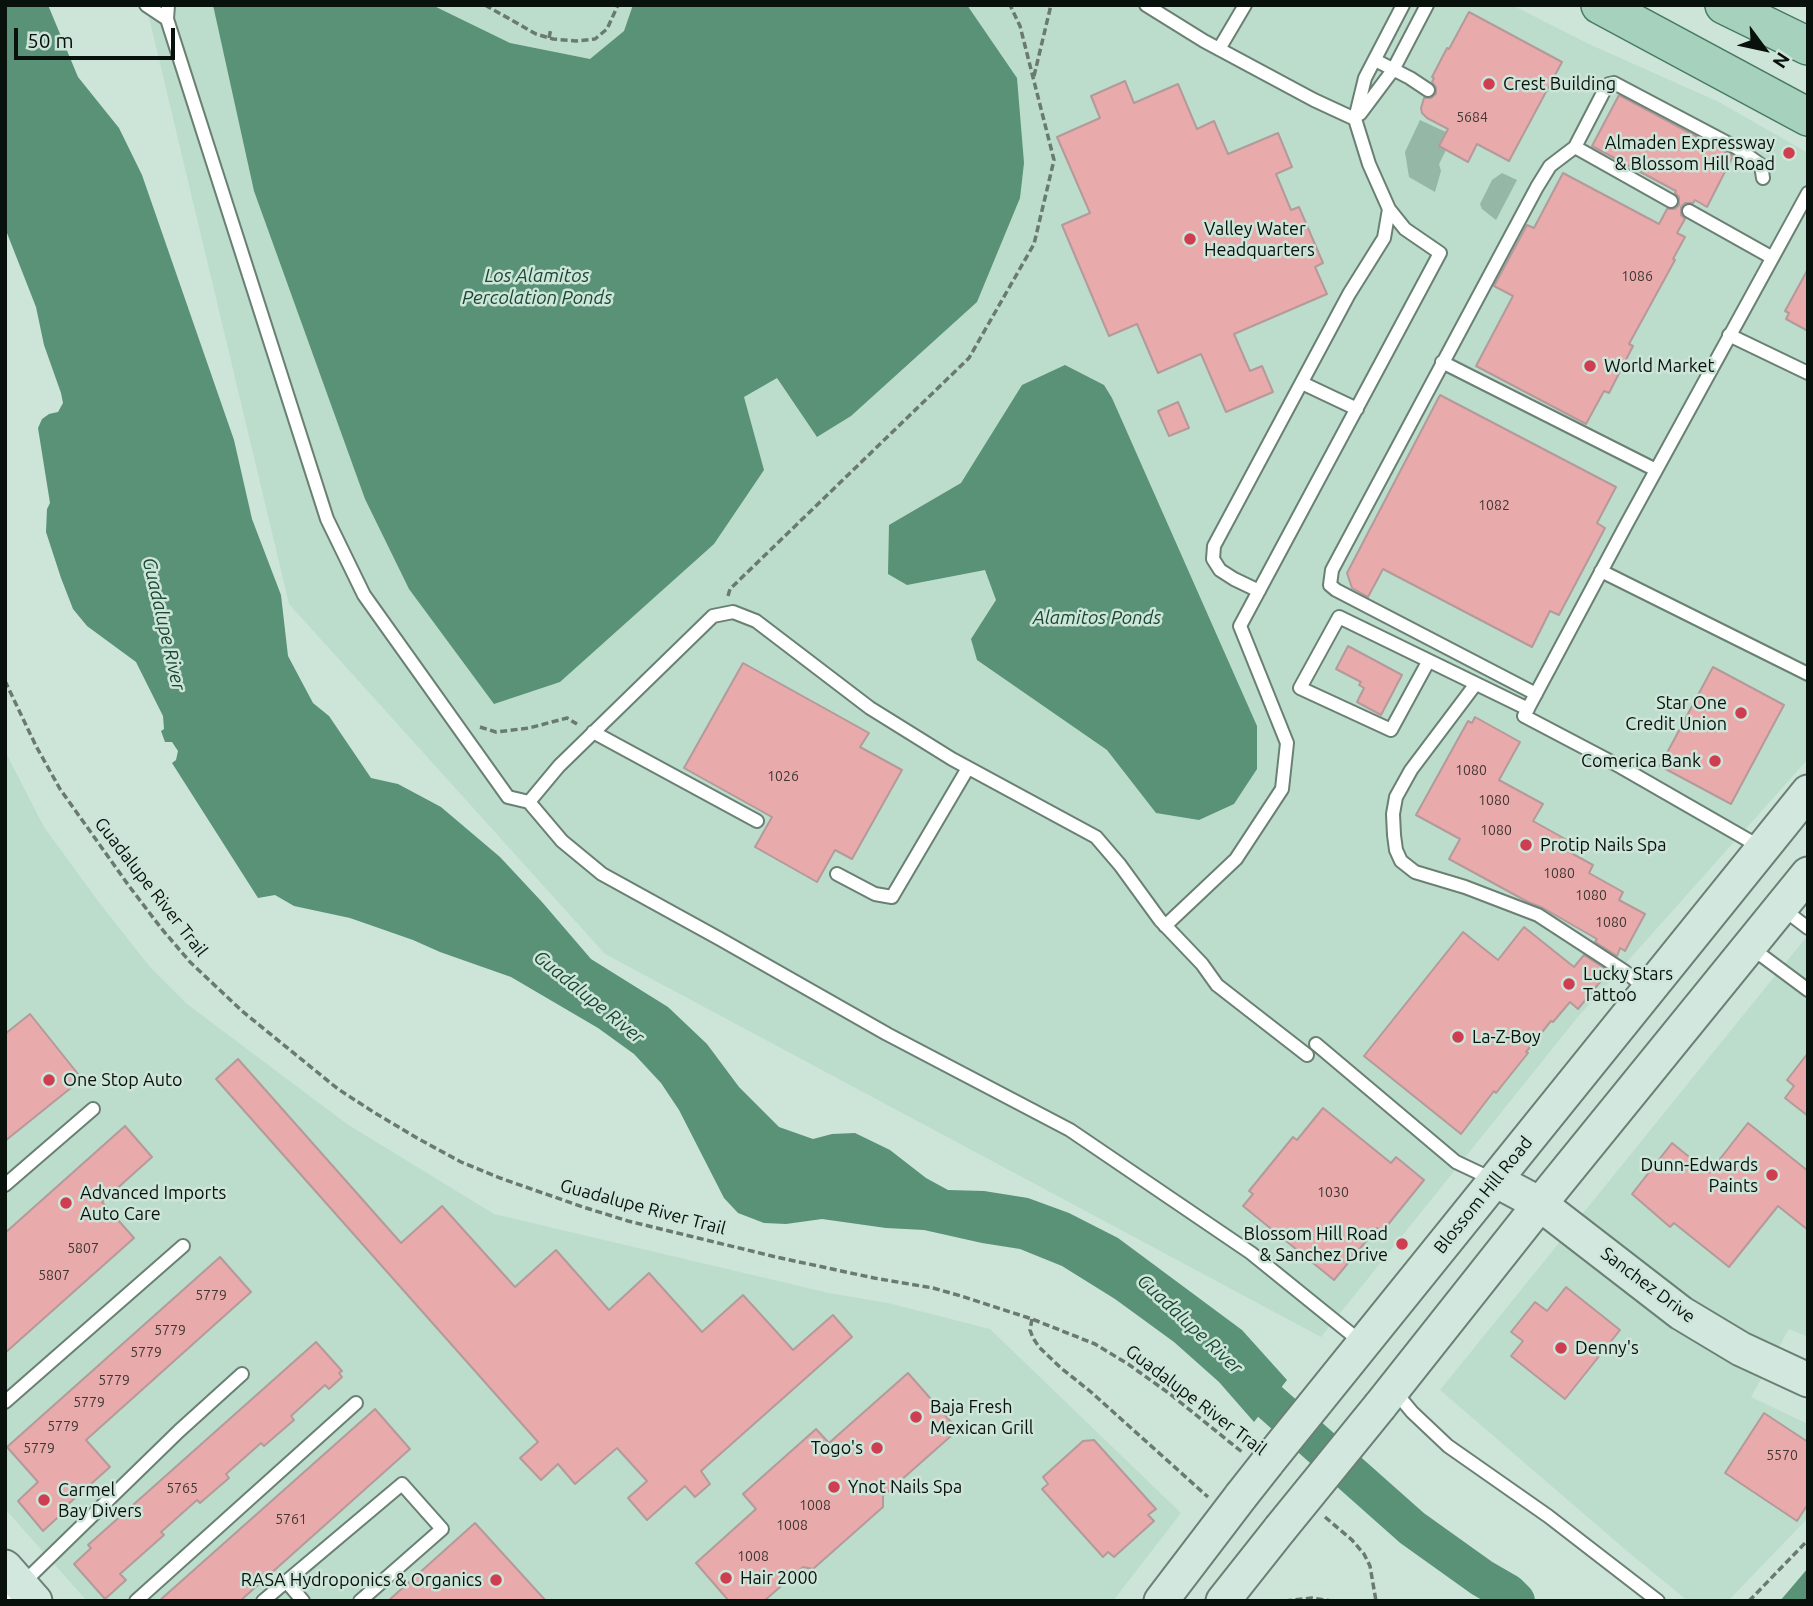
<!DOCTYPE html>
<html>
<head>
<meta charset="utf-8">
<style>
	body { margin:0 }
	#map { position:relative; width:1813px; height:1606px; overflow:hidden; background:#cde5d8; font-family:Ubuntu,sans-serif }
	canvas { display:block }
	.frame { position:absolute; inset:0; border:7px solid #09110d; pointer-events:none }
	.north { position:absolute; left:1729px; top:14px; width:70px; height:70px; -webkit-text-stroke:5px #cde5d8; paint-order:stroke; rotate:123deg; font-size:19px; font-weight:700; line-height:28px; text-align:center; color:#09110d }
	.north::after { content:''; display:block; margin:auto; width:24px; height:32px; background:#09110d; clip-path:polygon(50% 0,100% 100%,50% 72%,0 100%) }
	.scale { position:absolute; left:14px; top:28px; width:161px; height:32px; box-sizing:border-box; border:4px solid #09110d; border-top:0; padding-left:9px; font-size:21px; line-height:24px; white-space:nowrap; color:#09110d; -webkit-text-stroke:5px #cde5d8; paint-order:stroke }
</style>
</head>
<body>
<div id="map">
<canvas width="1813" height="1606"></canvas>
<div class="frame"></div>
<div class="north">N</div>
<div class="scale">50 m</div>
</div>
<script>
const g = document.querySelector('canvas').getContext('2d');
g.lineJoin = 'round';
function fillPath(path, color) {
  g.fillStyle = color;
  g.fill(path, 'evenodd');
}
function shape(rows) {
  const path = new Path2D();
  for (const r of rows) {
    path.moveTo(r[0], r[1]);
    for (let i = 2; i < r.length; i += 2) path.lineTo(r[i], r[i + 1]);
  }
  return path;
}
function trace(path, color, width, dash) {
  g.strokeStyle = color;
  g.lineWidth = width;
  g.lineCap = dash ? 'butt' : 'round';
  g.setLineDash(dash || []);
  g.stroke(path);
}
function write(font, color, halo, rows, align = 'center') {
  g.font = font + ' Ubuntu,sans-serif';
  g.lineWidth = 5;
  g.setLineDash([]);
  g.textBaseline = 'middle';
  g.strokeStyle = halo;
  g.fillStyle = color;
  for (const [text, x, y, turn = 0] of rows) {
    g.save();
    g.translate(x, y);
    g.rotate((+turn || 0) * Math.PI / 180);
    g.textAlign = isNaN(turn) ? turn : align;
    if (halo) g.strokeText(text, 0, 0);
    g.fillText(text, 0, 0);
    g.restore();
  }
}
fillPath(shape([
	[146,5,1512,5,1589,44,1719,102,1808,153,1808,759,1577,1018,1321,1337,605,954,289,604],
	[5,751,44,827,98,901,150,967,187,1004,347,1124,494,1214,829,1293,888,1303,990,1329,1181,1513,1113,1601,87,1601,5,1509],
	[1808,935,1808,1337,1789,1329,1751,1397,1808,1424,1808,1518,1728,1601,1688,1601,1627,1551,1440,1390]
]), '#bcddcb');
fillPath(shape([
	[1420,120,1446,132,1439,146,1446,150,1439,164,1441,171,1435,192,1409,177,1405,152],
	[1502,173,1517,180,1496,220,1482,209,1480,204,1492,180]
]), '#95b8a6');
fillPath(shape([
	[5,5,48,5,78,77,119,128,142,175,234,440,252,519,281,595,288,656,313,703,329,716,371,778,398,784,441,807,500,857,542,902,591,959,668,1007,707,1044,739,1087,779,1127,813,1139,832,1134,855,1133,890,1150,926,1178,948,1190,984,1191,1028,1198,1069,1213,1118,1238,1242,1330,1287,1380,1254,1422,1219,1382,1174,1342,1115,1299,1062,1266,1020,1249,982,1243,924,1230,886,1228,822,1219,786,1224,764,1223,738,1213,724,1198,679,1110,661,1083,634,1054,598,1028,511,977,440,952,413,940,350,918,294,906,275,895,258,898,172,763,176,760,178,751,172,742,165,742,161,731,164,729,163,716,136,662,87,626,73,609,61,578,46,532,47,509,50,503,38,428,42,419,49,414,58,412,63,403,61,393,44,345,36,307,5,228],
	[213,5,432,5,510,43,590,59,624,31,633,5,967,5,1017,78,1024,163,1020,198,977,302,851,416,817,437,777,378,744,397,764,470,714,544,560,682,494,704,409,589,365,499,254,191],
	[1065,365,1104,385,1112,398,1257,726,1257,769,1234,804,1199,820,1156,813,1107,750,977,660,971,639,996,600,985,570,907,585,888,574,889,525,961,483,1022,385],
	[1808,1568,1808,1601,1780,1601]
]), '#599276');
trace(shape([
	[1233,1365,1269,1401,1412,1528,1482,1578,1508,1593,1516,1601]
]), '#599276', 38);
const building = shape([
	[1469,12,1562,62,1509,161,1477,144,1468,162,1439,146,1448,129,1427,118,1422,113,1421,108,1424,98,1431,98,1436,94,1436,87,1432,82,1434,78,1432,77,1447,48,1449,49,1469,12],
	[1125,81,1134,103,1178,84,1197,129,1214,121,1228,154,1278,133,1292,167,1276,174,1291,210,1299,207,1323,263,1315,267,1327,294,1234,334,1250,371,1262,366,1273,392,1226,412,1201,354,1158,373,1137,324,1109,336,1062,225,1090,213,1057,137,1100,118,1091,96,1125,81],
	[1619,95,1733,156,1707,207,1695,200,1693,203,1685,203,1681,207,1681,215,1685,219,1677,233,1685,237,1673,259,1675,260,1629,344,1633,346,1609,393,1604,391,1586,424,1476,366,1513,296,1494,286,1527,225,1534,228,1563,173,1659,224,1667,209,1675,209,1679,205,1679,197,1675,193,1676,191,1592,146,1619,95],
	[1808,269,1808,331,1786,319,1789,313,1785,311,1808,269],
	[1440,395,1616,487,1597,523,1605,528,1559,615,1550,611,1532,647,1383,569,1368,597,1352,588,1347,573,1440,395],
	[1178,402,1189,428,1169,436,1158,411,1178,402],
	[1348,646,1402,675,1381,715,1357,702,1364,688,1359,685,1361,682,1336,669,1348,646],
	[743,663,869,733,860,747,902,770,852,859,835,850,817,882,755,847,772,817,684,768,743,663],
	[1713,667,1784,705,1731,804,1660,766,1713,667],
	[1475,717,1520,742,1499,780,1543,804,1533,821,1567,840,1562,848,1593,865,1589,873,1623,892,1619,900,1645,914,1625,951,1620,948,1617,956,1595,942,1597,939,1543,908,1528,902,1449,859,1460,839,1416,815,1468,721,1472,723,1475,717],
	[1524,927,1574,967,1584,955,1609,971,1578,1009,1570,1002,1553,1022,1551,1021,1526,1052,1528,1053,1496,1093,1494,1091,1461,1134,1364,1056,1463,932,1498,960,1524,927],
	[30,1014,82,1079,5,1141,5,1034,30,1014],
	[1808,1053,1808,1116,1785,1098,1794,1086,1787,1080,1808,1053],
	[238,1059,401,1243,442,1206,515,1287,556,1250,609,1310,649,1273,702,1332,743,1295,793,1350,833,1315,852,1337,701,1471,710,1484,695,1497,685,1486,647,1520,628,1498,647,1481,617,1448,575,1484,558,1464,541,1480,520,1458,538,1442,216,1079,238,1059],
	[1323,1108,1391,1163,1396,1157,1424,1180,1382,1232,1377,1228,1334,1280,1243,1206,1253,1194,1249,1191,1293,1137,1297,1140,1323,1108],
	[1748,1123,1808,1171,1808,1230,1778,1206,1729,1267,1674,1223,1670,1227,1632,1194,1672,1143,1709,1173,1748,1123],
	[125,1126,152,1157,102,1202,134,1238,5,1353,5,1233,125,1126],
	[220,1257,251,1292,86,1440,110,1467,66,1506,68,1508,43,1531,18,1501,38,1482,7,1447,220,1257],
	[1566,1287,1620,1330,1565,1399,1511,1356,1523,1341,1511,1332,1535,1302,1547,1311,1566,1287],
	[316,1342,342,1371,339,1373,342,1377,329,1389,325,1385,291,1416,294,1420,264,1446,261,1443,226,1474,229,1478,200,1503,197,1500,161,1532,164,1535,120,1574,126,1580,105,1599,74,1564,91,1548,88,1545,316,1342],
	[908,1373,952,1423,951,1436,883,1496,883,1507,813,1569,803,1567,764,1601,729,1601,696,1563,756,1509,743,1494,816,1429,829,1443,908,1373],
	[375,1409,410,1449,240,1601,159,1601,375,1409],
	[1764,1413,1808,1442,1808,1504,1797,1521,1725,1473,1764,1413],
	[1094,1440,1156,1509,1148,1515,1154,1521,1114,1557,1108,1552,1103,1557,1042,1489,1048,1484,1043,1477,1083,1441,1094,1440],
	[475,1523,546,1601,388,1601,475,1523]
]);
fillPath(building, '#e8aaab');
trace(building, '#b49a9a', 2);
const lane = shape([
	[146,5,167,19],
	[168,5,167,19,327,519,364,595,508,797,529,802,559,766,713,616,733,612,756,621,870,708,952,759,1096,837,1120,865,1160,920,1202,964,1217,985,1307,1055],
	[1146,5,1204,41,1314,100,1355,119],
	[1219,49,1245,5],
	[1375,60,1410,78,1428,90],
	[1360,114,1393,70,1427,5],
	[1575,147,1671,201],
	[1689,211,1771,257],
	[1729,335,1808,373],
	[1442,362,1656,470],
	[1302,383,1357,409],
	[1601,571,1808,674],
	[1259,591,1234,579,1220,570,1213,559,1214,546,1349,294,1384,238,1389,209],
	[1428,662,1391,730,1300,688,1339,617,1528,709],
	[1475,685,1411,770,1396,797,1393,814,1394,835,1396,850,1401,861,1415,872,1465,887,1538,915,1624,971,1647,989],
	[1536,694,1336,590,1330,585,1332,570,1537,187,1550,166,1575,147,1604,91,1609,84,1614,83,1737,148,1761,165,1763,178],
	[593,732,757,821],
	[529,802,562,841,602,874,720,939,887,1034,1070,1130,1251,1253,1361,1342],
	[1762,848,1621,767,1524,716,1626,525,1808,193],
	[837,874,875,894,892,897,968,768],
	[1783,909,1808,928],
	[1165,926,1236,859,1282,789,1287,743,1240,626,1440,253,1405,229,1389,209,1369,164,1355,119,1365,78,1403,5],
	[1749,946,1808,990],
	[1316,1044,1456,1162,1492,1179],
	[5,1185,93,1109],
	[1393,1389,1412,1412,1448,1446,1548,1516,1658,1601],
	[5,1402,183,1246],
	[286,1581,303,1601],
	[9,1601,21,1585,179,1431,242,1374],
	[136,1601,356,1403],
	[263,1601,402,1484,442,1529,360,1601]
]);
const secondary = shape([
	[1495,1180,1540,1204,1681,1313,1741,1349,1808,1380],
	[1380,1406,1540,1204,1808,874],
	[1267,1463,1808,792],
	[5,1567,35,1601],
	[1161,1601,1241,1496],
	[1223,1601,1280,1529]
]);
const primary = shape([
	[1600,5,1808,117],
	[1724,5,1808,46]
]);
trace(lane, '#6a8074', 16);
trace(secondary, '#6a8074', 37);
trace(primary, '#487b63', 40);
trace(shape([
	[485,5,536,34,553,39,576,41,595,39,607,29,618,5],
	[549,38,551,28],
	[1034,76,1051,5],
	[728,596,730,589,969,358,1034,244,1054,160,1020,26,1010,5],
	[5,681,36,746,60,789,129,886,161,928,190,962,242,1011,338,1089,375,1113,417,1138,461,1162,500,1178,583,1207,628,1221,776,1257,874,1278,933,1288,961,1296,1032,1319,1095,1344,1128,1364,1170,1394,1242,1452],
	[480,727,496,732,529,728,567,718,577,724],
	[1032,1319,1030,1330,1033,1338,1039,1347,1061,1368,1091,1392,1208,1497],
	[1325,1517,1352,1540,1364,1554,1370,1566,1376,1601],
	[1285,1601,1312,1598,1332,1601],
	[1749,1601,1808,1540]
]), '#6a7a71', 3.5, [7, 3.5]);
trace(lane, '#fff', 12);
trace(secondary, '#d2e8de', 33);
trace(primary, '#a6d2bd', 37);
const secondaryBridge = shape([
	[1241,1496,1267,1463],
	[1280,1529,1380,1406]
]);
trace(secondaryBridge, '#6a8074', 37, []);
trace(secondaryBridge, '#d2e8de', 33);
for (const [x, y, r, color] of [
	[1489,84,7,"#ce3e50"],
	[1789,153,7,"#ce3e50"],
	[1190,239,7,"#ce3e50"],
	[1590,366,7,"#ce3e50"],
	[1741,713,7,"#ce3e50"],
	[1715,761,7,"#ce3e50"],
	[1526,845,7,"#ce3e50"],
	[1569,984,7,"#ce3e50"],
	[1458,1037,7,"#ce3e50"],
	[49,1080,7,"#ce3e50"],
	[1772,1175,7,"#ce3e50"],
	[66,1203,7,"#ce3e50"],
	[1402,1244,7,"#ce3e50"],
	[1561,1348,7,"#ce3e50"],
	[916,1417,7,"#ce3e50"],
	[877,1448,7,"#ce3e50"],
	[834,1487,7,"#ce3e50"],
	[44,1500,7,"#ce3e50"],
	[726,1578,7,"#ce3e50"],
	[496,1580,7,"#ce3e50"]
]) {
  const dot = new Path2D();
  dot.arc(x, y, r, 0, 2 * Math.PI);
  g.fillStyle = color;
  g.fill(dot);
  trace(dot, '#cde5d8', 2.5);
}
write('14px', '#413734', null, [
	["5684",1472,117],
	["1086",1637,276],
	["1082",1494,505],
	["1080",1471,770],
	["1026",783,776],
	["1080",1494,800],
	["1080",1496,830],
	["1080",1559,873],
	["1080",1591,895],
	["1080",1611,922],
	["1030",1333,1192],
	["5807",83,1248],
	["5807",54,1275],
	["5779",211,1295],
	["5779",170,1330],
	["5779",146,1352],
	["5779",114,1380],
	["5779",89,1402],
	["5779",63,1426],
	["5779",39,1448],
	["5570",1782,1455],
	["5765",182,1488],
	["1008",815,1505],
	["5761",291,1519],
	["1008",792,1525],
	["1008",753,1556]
]);
write('18px', '#09110d', '#cde5d8', [
	["Crest Building",1503,84],
	["Almaden Expressway",1775,143,"right"],
	["& Blossom Hill Road",1775,164,"right"],
	["Valley Water",1204,229],
	["Headquarters",1204,250],
	["World Market",1604,366],
	["Star One",1727,703,"right"],
	["Credit Union",1727,724,"right"],
	["Comerica Bank",1701,761,"right"],
	["Protip Nails Spa",1540,845],
	["Lucky Stars",1583,974],
	["Tattoo",1583,995],
	["La-Z-Boy",1472,1037],
	["One Stop Auto",63,1080],
	["Dunn-Edwards",1758,1165,"right"],
	["Paints",1758,1186,"right"],
	["Advanced Imports",80,1193],
	["Auto Care",80,1214],
	["Blossom Hill Road",1388,1234,"right"],
	["& Sanchez Drive",1388,1255,"right"],
	["Denny's",1575,1348],
	["Baja Fresh",930,1407],
	["Mexican Grill",930,1428],
	["Togo's",863,1448,"right"],
	["Ynot Nails Spa",848,1487],
	["Carmel",58,1490],
	["Bay Divers",58,1511],
	["Hair 2000",740,1578],
	["RASA Hydroponics & Organics",482,1580,"right"]
], 'left');
write('18px', '#09110d', '#cde5d8', [
	["Guadalupe River Trail",151,887,52],
	["Blossom Hill Road",1483,1195,-51],
	["Guadalupe River Trail",643,1207,15],
	["Sanchez Drive",1648,1285,37],
	["Guadalupe River Trail",1196,1400,37]
]);
write('italic 19px', '#194733', '#cde5d8', [
	["Los Alamitos",537,276],
	["Percolation Ponds",537,298],
	["Alamitos Ponds",1097,618],
	["Guadalupe River",164,624,77],
	["Guadalupe River",589,997,39],
	["Guadalupe River",1190,1324,43]
]);
</script>
</body>
</html>
